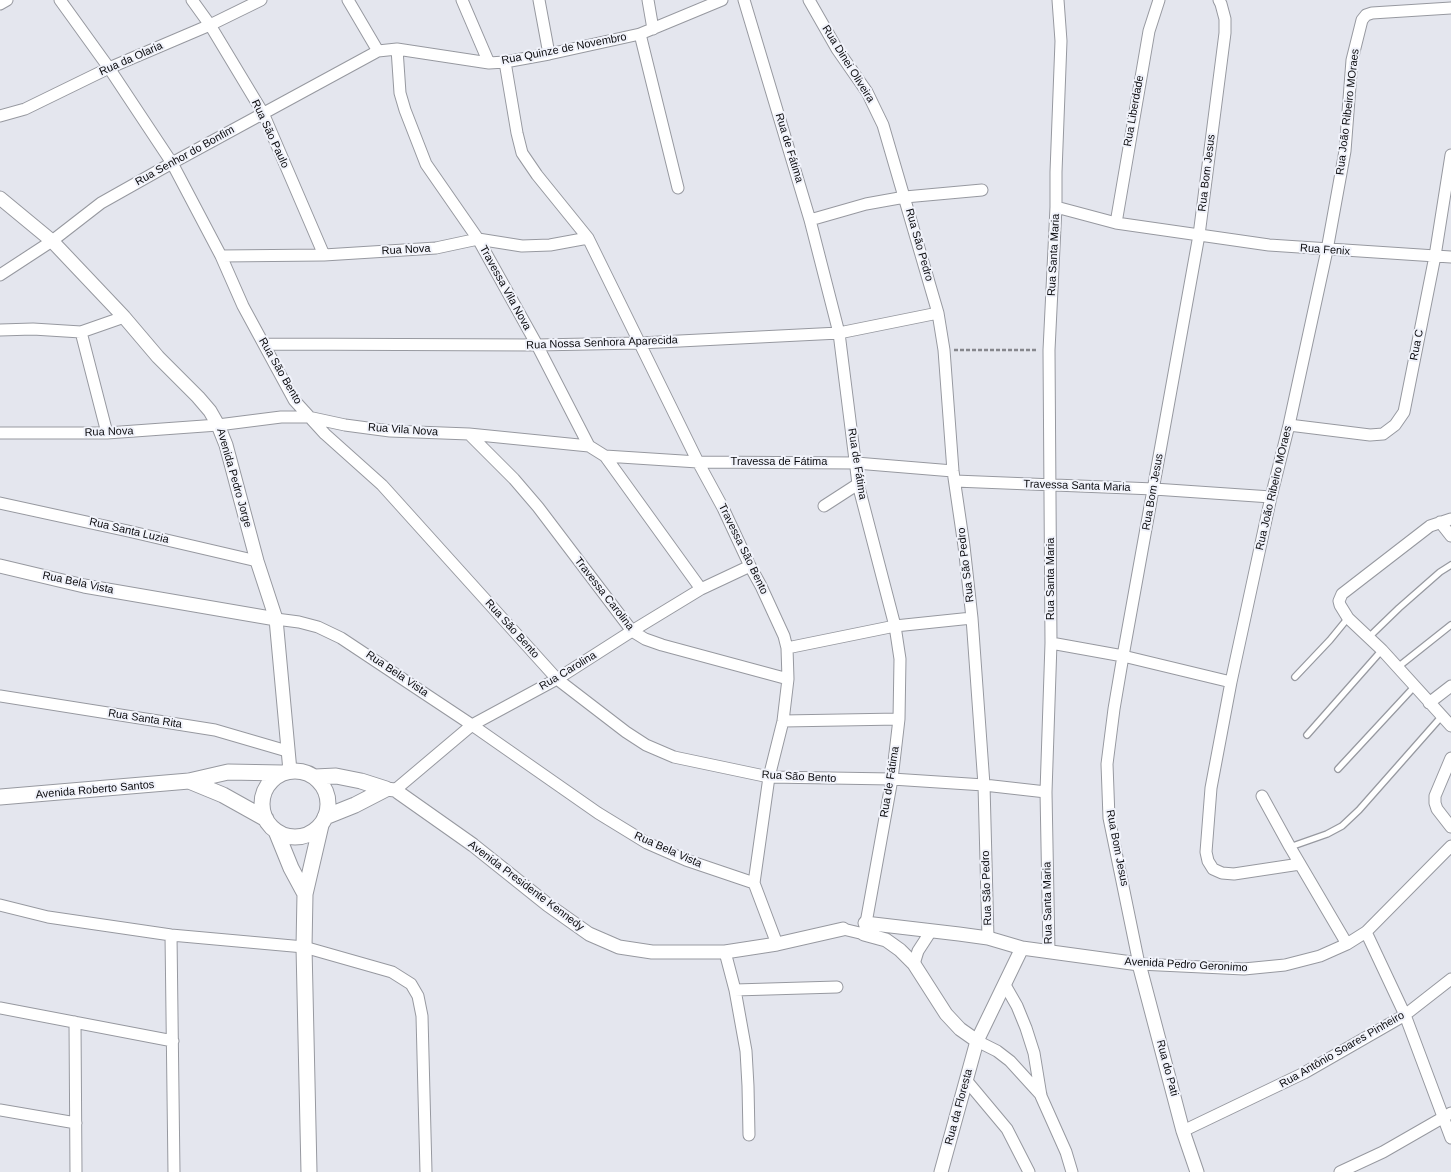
<!DOCTYPE html>
<html>
<head>
<meta charset="utf-8">
<style>
	body { margin:0 }
	canvas { display:block; background:#e4e6ee }
</style>
</head>
<body>
<canvas width="1451" height="1172"></canvas>
<script>
const g = document.querySelector('canvas').getContext('2d');
g.lineJoin = 'round';
function shape(rows) {
  const path = new Path2D();
  for (const r of rows) {
    if (r.length === 3) {
      path.moveTo(r[0] + r[2], r[1]);
      path.arc(r[0], r[1], r[2], 0, 2 * Math.PI);
      continue;
    }
    path.moveTo(r[0], r[1]);
    for (let i = 2; i < r.length; i += 2) path.lineTo(r[i], r[i + 1]);
  }
  return path;
}
function trace(path, color, width, dash) {
  g.strokeStyle = color;
  g.lineWidth = width;
  g.lineCap = dash ? 'butt' : 'round';
  g.setLineDash(dash || []);
  g.stroke(path);
}
function write(font, color, halo, rows, align = 'center') {
  g.font = font + ' Helvetica,sans-serif';
  g.lineWidth = 4;
  g.setLineDash([]);
  g.textBaseline = 'middle';
  g.strokeStyle = halo;
  g.fillStyle = color;
  for (const [text, x, y, turn = 0] of rows) {
    g.save();
    g.translate(x, y);
    g.rotate((+turn || 0) * Math.PI / 180);
    g.textAlign = isNaN(turn) ? turn : align;
    if (halo) g.strokeText(text, 0, 0);
    g.fillText(text, 0, 0);
    g.restore();
  }
}
const service = shape([
	[1369,637,1399,608,1440,572,1451,565],
	[1398,667,1451,625],
	[1295,677,1330,640,1348,618],
	[1307,735,1382,650],
	[1338,769,1414,687],
	[1290,847,1327,834,1342,826,1359,810,1442,716]
]);
const minor = shape([
	[60,0,109,68,172,163,221,256,243,306,294,400,325,434,382,485,557,679,626,732,646,745,674,757,769,777,892,779,984,785,1046,792],
	[192,0,210,25,263,113,324,255],
	[348,0,378,51],
	[462,0,489,63],
	[539,0,549,54],
	[648,0,653,29],
	[744,0,810,220,839,333,858,484,895,626,900,659,899,719,892,779,864,934,843,929],
	[809,0,837,49,867,92,883,125,938,313,944,350,953,471,964,546,972,618,984,785,988,938],
	[1219,0,1221,4,1225,19,1225,33,1199,235,1123,656,1114,709,1107,764,1109,818,1139,964,1244,969,1285,965,1320,956,1347,944,1366,932,1451,846],
	[0,4,7,0],
	[640,34,678,188],
	[397,49,400,93,405,110,426,164,478,239,537,345,589,446,605,456,701,589],
	[505,62,517,133,522,153,537,175,588,238,698,462,723,508,750,566,761,586,784,636,787,648,788,679,783,721,769,777,754,883],
	[0,116,25,109,109,68,210,25,261,0],
	[1056,207,1116,223,1269,245,1451,257],
	[810,220,866,204,905,197,982,190],
	[1116,223,1149,31,1159,0],
	[221,256,324,255,436,248,478,239,522,246,550,245,588,238],
	[0,275,52,241,101,203,172,163,378,51,397,49,489,63,505,62,549,54,640,34,722,0],
	[0,330,33,329,81,332,124,317],
	[81,332,107,433],
	[264,344,537,345,640,343,839,333,938,313],
	[1289,425,1370,435,1383,434,1395,425,1404,412,1435,256,1451,155],
	[0,433,107,433,218,425,281,417,308,417,345,425,390,431,469,434,589,446],
	[469,434,514,479,538,507,632,631,645,639,662,645,788,679],
	[605,456,698,462,856,463,953,471],
	[955,481,1154,489,1271,497],
	[0,503,128,531,257,561],
	[824,506,858,484],
	[1451,519,1430,526,1342,594,1339,601,1340,605,1348,618,1382,650,1451,726],
	[1440,522,1451,536],
	[276,619,299,622,318,627,341,638,472,725,598,813,647,843,686,860,754,883],
	[1051,643,1123,656,1231,682],
	[787,648,895,626,972,618],
	[0,696,215,730,287,751],
	[1429,703,1451,686],
	[783,721,899,719],
	[1451,758,1435,796,1435,803,1437,809,1451,827],
	[395,790,472,725,557,679,632,631,701,589,750,566],
	[1262,796,1290,847,1347,944],
	[1300,864,1234,874,1222,873,1213,869,1208,861,1206,852,1211,788,1231,682,1271,497,1289,425,1327,250,1345,151,1352,60,1362,20,1366,15,1372,13,1451,8],
	[754,883,777,944],
	[0,905,48,917,171,935,304,947,392,972,411,984,418,996,422,1016,426,1172],
	[1366,932,1405,1015,1451,1138],
	[171,935,174,1172],
	[725,952,735,990,837,987],
	[1049,952,1046,792,1051,643,1049,350,1056,207,1056,172,1061,41,1058,0],
	[914,964,918,951,931,931],
	[1005,985,1017,1006,1026,1028,1034,1053,1041,1096,1066,1152,1072,1172],
	[735,990,746,1051,748,1086,749,1135],
	[0,1008,173,1041],
	[75,1022,76,1172],
	[977,1041,997,1051,1010,1061,1041,1095],
	[966,1080,1007,1129,1029,1172],
	[0,1110,76,1123],
	[1183,1131,1304,1073,1405,1015,1451,979],
	[1340,1172,1383,1152,1451,1113]
]);
const tertiary = shape([
	[0,198,52,241,124,317,158,357,198,397,210,411,218,425,226,445,257,561,276,619,290,771],
	[0,566,84,586,276,619],
	[386,789,395,790,473,845,548,905,589,934,619,947,652,952,725,952,777,944,843,929],
	[865,923,959,934,988,938,1022,948,1139,964,1183,1131,1197,1172],
	[864,934,886,940,900,950,914,964,946,1014,960,1029,977,1041],
	[941,1172,977,1041,1022,948]
]);
const secondary = shape([
	[295,804,33],
	[315,777,336,776,361,781,386,789],
	[189,781,223,795,266,819],
	[0,797,189,781,228,772,282,773],
	[325,817,355,805,386,789],
	[276,831,291,868,305,894],
	[309,1172,304,947,305,894,321,825]
]);
trace(service, '#9799a0', 8);
trace(minor, '#9799a0', 13);
trace(tertiary, '#9799a0', 15);
trace(secondary, '#9799a0', 17);
trace(shape([
	[954,350,1037,350]
]), '#86878d', 2.5, [4, 2]);
trace(service, '#fff', 5.5);
trace(minor, '#fff', 11);
trace(tertiary, '#fff', 13);
trace(secondary, '#fff', 15);
write('11px', '#0b0b0e', '#f1f3fb', [
	["Rua Quinze de Novembro",564,49,-11],
	["Rua da Olaria",131,59,-24],
	["Rua Dinei Oliveira",848,64,58],
	["Rua Liberdade",1134,111,-80],
	["Rua João Ribeiro MOraes",1348,112,-83],
	["Rua São Paulo",270,134,65],
	["Rua de Fátima",789,148,73],
	["Rua Senhor do Bonfim",185,156,-29],
	["Rua Bom Jesus",1207,173,-83],
	["Rua São Pedro",919,245,74],
	["Rua Nova",406,250,-3],
	["Rua Fenix",1325,250,4],
	["Rua Santa Maria",1054,255,-87],
	["Travessa Vila Nova",505,288,61],
	["Rua Nossa Senhora Aparecida",602,343,-2],
	["Rua C",1417,345,-79],
	["Rua São Bento",280,371,60],
	["Rua Vila Nova",403,430,4],
	["Rua Nova",109,432,-2],
	["Travessa de Fátima",779,462],
	["Rua de Fátima",857,464,81],
	["Avenida Pedro Jorge",234,478,74],
	["Travessa Santa Maria",1077,486,2],
	["Rua João Ribeiro MOraes",1274,488,-77],
	["Rua Bom Jesus",1153,492,-80],
	["Rua Santa Luzia",129,531,13],
	["Travessa São Bento",743,549,64],
	["Rua São Pedro",966,565,-97],
	["Rua Santa Maria",1051,579,-90],
	["Rua Bela Vista",78,583,12],
	["Travessa Carolina",604,594,52],
	["Rua São Bento",512,629,48],
	["Rua Carolina",568,671,-31],
	["Rua Bela Vista",397,674,34],
	["Rua Santa Rita",145,719,9],
	["Rua São Bento",799,777,3],
	["Rua de Fátima",890,782,-81],
	["Avenida Roberto Santos",95,790,-5],
	["Rua Bom Jesus",1117,848,79],
	["Rua Bela Vista",668,850,24],
	["Avenida Presidente Kennedy",526,886,37],
	["Rua São Pedro",987,888,-92],
	["Rua Santa Maria",1048,903,-91],
	["Avenida Pedro Geronimo",1186,965,3],
	["Rua Antônio Soares Pinheiro",1342,1050,-30],
	["Rua do Pati",1167,1068,75],
	["Rua da Floresta",959,1107,-75]
]);
</script>
</body>
</html>
